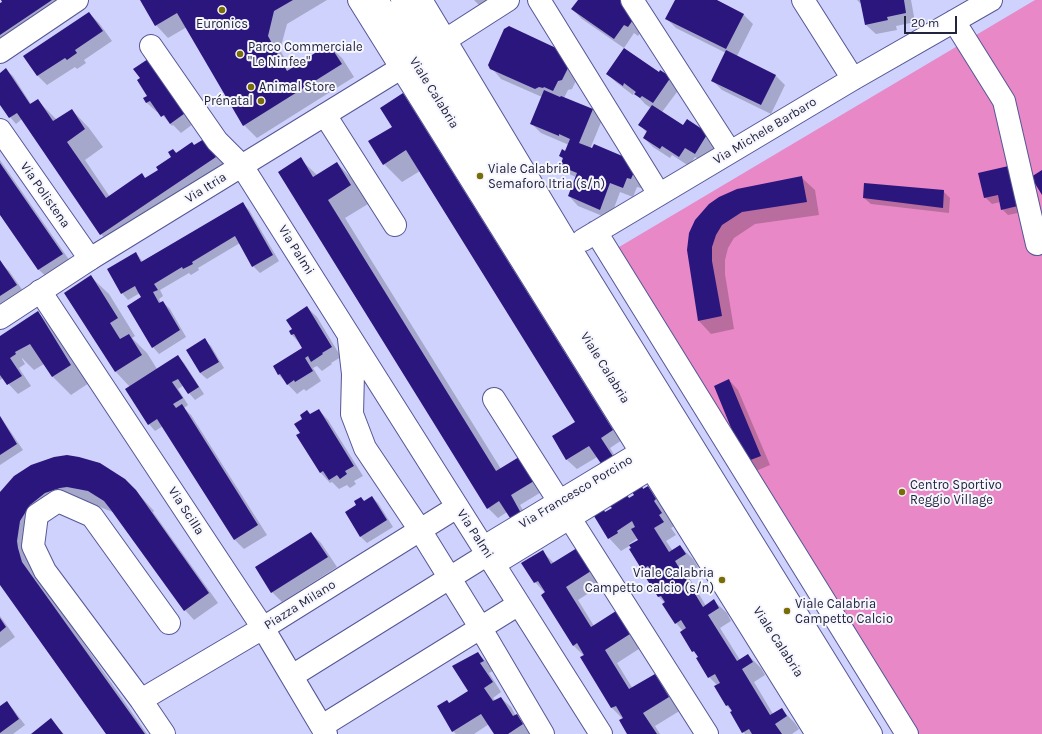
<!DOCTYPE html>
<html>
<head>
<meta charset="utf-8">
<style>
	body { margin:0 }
	#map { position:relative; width:1042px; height:734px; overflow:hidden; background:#cfd2fd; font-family:Karla,sans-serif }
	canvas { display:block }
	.scale { position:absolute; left:904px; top:16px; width:53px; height:18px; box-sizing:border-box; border:2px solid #22233d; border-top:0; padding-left:5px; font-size:12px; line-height:14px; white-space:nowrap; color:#22233d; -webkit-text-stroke:3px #f6f6fe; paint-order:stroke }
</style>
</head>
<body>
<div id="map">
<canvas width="1042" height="734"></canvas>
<div class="scale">20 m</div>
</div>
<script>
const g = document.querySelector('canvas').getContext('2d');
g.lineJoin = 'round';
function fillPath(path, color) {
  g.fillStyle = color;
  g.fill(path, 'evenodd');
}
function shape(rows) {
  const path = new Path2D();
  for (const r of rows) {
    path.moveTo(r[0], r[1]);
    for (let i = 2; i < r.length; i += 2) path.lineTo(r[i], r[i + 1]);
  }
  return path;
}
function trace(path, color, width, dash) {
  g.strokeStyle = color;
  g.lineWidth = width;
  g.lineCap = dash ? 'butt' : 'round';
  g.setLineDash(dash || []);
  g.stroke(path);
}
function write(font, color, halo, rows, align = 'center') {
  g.font = font + ' Karla,sans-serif';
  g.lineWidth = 4;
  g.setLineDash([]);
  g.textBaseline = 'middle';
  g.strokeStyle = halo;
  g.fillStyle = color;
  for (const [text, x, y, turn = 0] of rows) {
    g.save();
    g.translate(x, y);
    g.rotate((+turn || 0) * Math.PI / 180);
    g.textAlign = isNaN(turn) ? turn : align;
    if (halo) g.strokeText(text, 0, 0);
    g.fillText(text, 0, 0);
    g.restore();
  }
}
fillPath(shape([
	[1035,0,1042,0,1042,734,911,734,614,250]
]), '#e888c6');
fillPath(shape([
	[2,0,76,0,0,46,0,5,4,2],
	[141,0,327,0,287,24,280,50,291,69,329,46,342,58,354,77,257,138,244,125,187,27,168,38,156,25],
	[474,0,500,0,484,10],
	[579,0,621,0,644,27,638,36,634,33,624,48,582,19,572,9],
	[676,0,714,0,744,15,753,24,737,56,776,76,785,85,771,114,722,90,713,81,726,53,676,28,667,19],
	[857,0,911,0,915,22,896,26,897,30,876,34,866,25,861,4],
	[89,13,99,23,112,41,84,60,86,63,77,69,75,67,47,85,38,76,25,57],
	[489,65,582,68,572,89,568,90,564,98,593,110,602,120,590,149,633,162,643,182,641,188,637,187,633,197,620,192,610,219,578,206,569,196,576,177,571,175,561,165,564,160,560,156,566,152,569,145,541,133,531,123,542,97,501,79],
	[6,70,13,76,31,104,37,100,57,120,72,110,89,128,103,147,85,160,110,197,142,175,146,179,159,170,173,157,173,150,177,153,192,143,195,146,203,140,221,158,233,175,118,252,101,234,22,119,16,124,10,117,0,103,0,74],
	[607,74,659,74,670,78,680,88,662,112,683,126,687,121,717,144,705,163,695,157,689,166,672,155,670,158,653,147,644,138,647,133,640,125,651,108,645,104,636,94,634,92,633,95,617,83],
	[138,81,197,121,181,133,173,125,172,126,159,111,157,112,147,103,144,99,148,96],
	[403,94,421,112,622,440,610,448,622,468,597,457,577,469,567,460,553,437,576,422,420,171,402,182,384,164],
	[300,159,317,175,337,163,354,181,368,204,345,218,501,469,519,458,543,491,520,505,531,524,507,512,498,518,488,508,279,172],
	[0,160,72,264,49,279,39,270,0,214],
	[1019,172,1028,211,1008,215,1002,209,1000,202,992,204,985,197],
	[802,178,815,190,819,215,755,224,734,238,728,248,725,260,725,274,734,329,711,334,699,321,688,250,690,233],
	[943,191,950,198,949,213,871,204,864,198],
	[242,203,249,210,279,261,260,273,253,266,240,243,198,268,199,270,191,275,189,273,160,290,163,296,159,299,161,303,163,302,170,309,186,337,159,354,153,347,142,298,140,293,128,300,122,293,136,253,143,262],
	[0,262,9,271,26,295,0,312],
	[91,277,109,294,135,336,132,338,147,353,157,369,178,357,184,363,204,394,195,400,189,393,184,385,178,389,188,405,184,408,191,415,267,535,244,549,235,540,163,426,155,431,149,424,126,389,130,387,116,372,65,293],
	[307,307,317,317,341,357,331,363,332,364,322,371,317,366,313,368,321,381,306,391,304,389,297,394,279,375,304,348,292,335,293,329],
	[38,313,56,331,89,383,71,395,53,377,44,364,34,370,22,358,22,359,25,364,19,368,31,386,18,394,3,378,0,380,0,337],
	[205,340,211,346,224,368,207,379,200,373],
	[729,380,738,390,770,465,756,471,746,461],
	[319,410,328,420,363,476,354,481,356,484,350,488,347,485,339,489,332,482,330,483,321,473,297,435,301,433,303,419],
	[0,416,23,450,0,465],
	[125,479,154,511,153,512,218,603,194,620,185,610,115,513,100,507,85,504,63,511,52,518,44,527,40,581,147,734,108,734,0,582,0,494],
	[642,487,644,490,648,487,660,500,668,512,666,514,674,526,671,528,676,535,666,541,673,551,680,546,693,559,698,567,687,574,706,606,714,601,727,613,731,621,720,628,740,660,748,655,761,668,765,675,754,682,773,714,781,709,794,722,799,729,792,734,745,734,743,732,733,712,727,706,717,685,709,677,698,659,699,657,693,651,683,631,676,623,665,603,659,597,650,577,642,569,631,545,621,551,609,538,606,513,635,496],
	[638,538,639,540,630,546,629,544],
	[372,497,378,503,393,527,367,543,361,537,346,513],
	[311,533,321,543,337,567,282,602,272,592,257,568],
	[577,549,603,584,578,600,594,626,616,612,642,647,617,663,633,689,655,675,668,688,681,710,655,726,660,734,628,734,623,719,612,708,584,656,573,645,545,593,535,582,543,552,554,563],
	[0,616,15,637,0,648],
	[477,653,487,662,493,671,489,673,501,692,493,698,496,701,501,698,511,707,516,716,526,725,531,734,495,734,489,724,474,734,456,734,453,731,449,704,469,691],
	[7,703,13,709,25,725,13,734,0,734,0,707],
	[51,720,64,734,33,734]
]), '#0003');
fillPath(shape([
	[1,0,52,0,0,35,0,3,2,2],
	[140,0,293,0,274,11,268,36,287,71,329,44,342,64,243,126,177,13,155,26],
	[578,0,624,0,621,4,633,12,635,17,628,27,624,25,614,39,571,9],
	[675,0,717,0,744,14,726,49,665,19],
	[860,0,904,0,906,13,887,17,888,20,865,25],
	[89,12,103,31,75,50,77,53,67,60,65,58,37,76,23,56],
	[509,26,571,55,573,58,562,80,558,81,553,91,544,87,543,88,539,87,535,89,490,69,488,65,504,29],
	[624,48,659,72,660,70,671,77,653,103,642,96,640,98,634,94,636,92,624,83,623,86,606,74],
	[726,50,776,75,761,105,711,81],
	[151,57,188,111,170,124,164,115,161,117,150,101,146,103,143,98,147,96,137,80,140,78,133,69],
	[6,68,30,104,38,99,53,121,72,109,85,129,67,142,106,198,142,173,145,178,158,170,156,167,171,157,168,152,173,149,176,153,192,142,194,145,204,139,216,157,100,235,17,113,9,118,0,105,0,73],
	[544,90,560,97,561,96,593,109,579,143,592,148,594,144,634,161,630,170,634,172,631,179,627,178,623,188,610,183,600,210,568,196,577,173,560,166,563,158,559,156,562,149,565,151,570,139,559,134,559,136,530,124],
	[403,93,613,430,601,438,614,458,602,465,589,446,566,460,552,436,575,422,406,150,383,165,368,141,392,127,380,108],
	[652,105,683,125,687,119,708,133,695,154,685,148,679,157,662,146,660,149,643,138,647,131,638,125],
	[301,157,313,177,337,162,351,185,328,200,496,471,519,457,534,481,511,495,522,515,512,521,499,501,487,509,278,172],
	[0,163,63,254,38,270,0,215],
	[1013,165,1022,205,1001,210,998,195,984,198,978,173],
	[1042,170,1042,195,1031,177],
	[802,176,807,202,742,212,722,225,716,235,712,247,712,261,722,316,698,321,687,250,689,233,695,220,709,204,719,197,737,189],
	[864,183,944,190,943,208,863,198],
	[243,202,273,255,252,267,235,236,192,262,193,264,183,269,182,267,154,284,158,290,153,292,159,303,163,301,180,330,152,348,127,306,141,297,138,292,135,286,121,294,107,269,136,252,141,262],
	[0,260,17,285,0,296],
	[91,275,118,318,110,323,120,339,129,334,142,355,115,372,64,293],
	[307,306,332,347,322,353,323,354,311,362,308,356,305,358,313,371,295,382,294,380,287,385,280,374,278,375,273,366,302,348,294,334,291,335,289,331,292,329,286,320],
	[38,311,71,365,52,377,30,344,15,352,16,354,10,358,22,376,7,385,0,375,0,336],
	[205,338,219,362,200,373,186,350],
	[178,355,199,387,188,394,178,379,172,382,183,398,173,404,176,408,182,404,258,525,234,540,157,419,148,425,125,389],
	[729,379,761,456,745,462,714,386],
	[319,409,354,466,345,471,347,474,340,479,337,475,329,480,323,471,320,473,296,435,300,433,294,424,302,419,300,415,307,410,310,414],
	[0,416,17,444,0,455],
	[67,455,79,457,100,463,125,479,136,490,209,593,184,611,111,510,104,501,88,491,67,487,60,488,45,493,30,505,20,521,17,541,18,548,22,562,145,734,106,734,0,585,0,492,14,476,31,465,54,457],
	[642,486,643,489,648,486,656,499,654,501,662,513,659,515,664,522,654,528,669,552,680,545,686,554,675,561,703,607,714,599,719,608,708,615,737,661,748,654,753,662,742,669,770,715,782,708,787,716,775,724,782,734,752,734,749,729,742,733,730,712,732,711,728,705,726,706,714,686,720,683,715,674,708,678,696,658,698,657,694,651,692,652,680,632,686,628,681,620,675,624,662,604,665,602,661,596,658,597,646,578,653,574,648,566,642,570,629,549,631,548,629,545,638,540,631,529,635,527,632,521,617,531,618,533,608,539,594,516,604,510,605,512,612,508,610,506,627,495,629,498,634,495,632,492],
	[372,496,387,520,360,537,345,512,356,505,354,501,361,497,364,501],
	[311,532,328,557,271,593,255,567],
	[577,548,591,571,566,587,591,627,616,611,630,634,605,650,629,689,655,674,669,697,643,713,657,734,627,734,619,720,623,718,616,706,611,708,580,657,584,655,577,643,573,646,541,595,545,592,538,581,534,583,521,563,543,550,551,564],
	[0,618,6,627,0,632],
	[478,652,484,661,480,663,493,682,484,688,493,701,501,697,513,716,517,714,523,724,508,734,494,734,481,714,452,732,437,706,447,700,449,703,468,691,452,666],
	[7,701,19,719,0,733,0,706],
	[51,718,63,734,31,734]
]), '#2b167e');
const minor = shape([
	[359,0,817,734],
	[421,0,570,248,871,734],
	[539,0,659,194],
	[632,0,730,152],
	[803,0,853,79],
	[954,21,1004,101,1037,244],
	[151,46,217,141,242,166,601,734],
	[433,48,508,0],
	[0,52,77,0],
	[325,115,395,225],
	[0,130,90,259],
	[596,232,907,734],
	[583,240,853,79,991,0],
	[40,291,263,628,326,734],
	[349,339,353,374,352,414,365,448,420,530,480,627,543,734],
	[494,399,707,734],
	[484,547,653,445],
	[494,564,664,460],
	[292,676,488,554],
	[141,700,263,628,457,507],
	[322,726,519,604],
	[164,734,141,700,45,571,33,546,37,515,58,501,92,516,169,623]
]);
const major = shape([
	[377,0,653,445,837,734],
	[402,0,668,436,857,734],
	[0,318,90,259,427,52]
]);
trace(minor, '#565795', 24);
trace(major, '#565795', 24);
trace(minor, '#fff', 22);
trace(major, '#fff', 22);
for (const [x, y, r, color] of [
	[222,10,4,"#796d07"],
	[240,54,4,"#796d07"],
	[251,87,4,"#796d07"],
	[261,101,4,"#796d07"],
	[480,176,4,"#796d07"],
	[902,492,4,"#796d07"],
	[722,580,4,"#796d07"],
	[787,611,4,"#796d07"]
]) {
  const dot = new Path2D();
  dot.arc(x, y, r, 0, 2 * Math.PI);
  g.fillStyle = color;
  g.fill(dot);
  trace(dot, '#f6f6fe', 1.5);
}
write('13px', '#22233d', '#f6f6fe', [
	["Euronics",222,24,"center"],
	["Parco Commerciale",248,47],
	["\"Le Ninfee\"",248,62],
	["Animal Store",259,87],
	["Prénatal",253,101,"right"],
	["Viale Calabria",488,169],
	["Semaforo Itria (s/n)",488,184],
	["Centro Sportivo",910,485],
	["Reggio Village",910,500],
	["Viale Calabria",714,573,"right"],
	["Campetto calcio (s/n)",714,588,"right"],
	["Viale Calabria",795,604],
	["Campetto Calcio",795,619]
], 'left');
write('13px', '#22233d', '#f6f6fe', [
	["Viale Calabria",434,93,58],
	["Via Michele Barbaro",765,131,-31],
	["Via Itria",206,188,-32],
	["Via Polistena",45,195,55],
	["Via Palmi",296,250,58],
	["Viale Calabria",605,368,58],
	["Via Francesco Porcino",576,492,-31],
	["Via Scilla",186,511,57],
	["Via Palmi",475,534,57],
	["Piazza Milano",300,605,-32],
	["Viale Calabria",778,642,57]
]);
</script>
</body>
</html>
